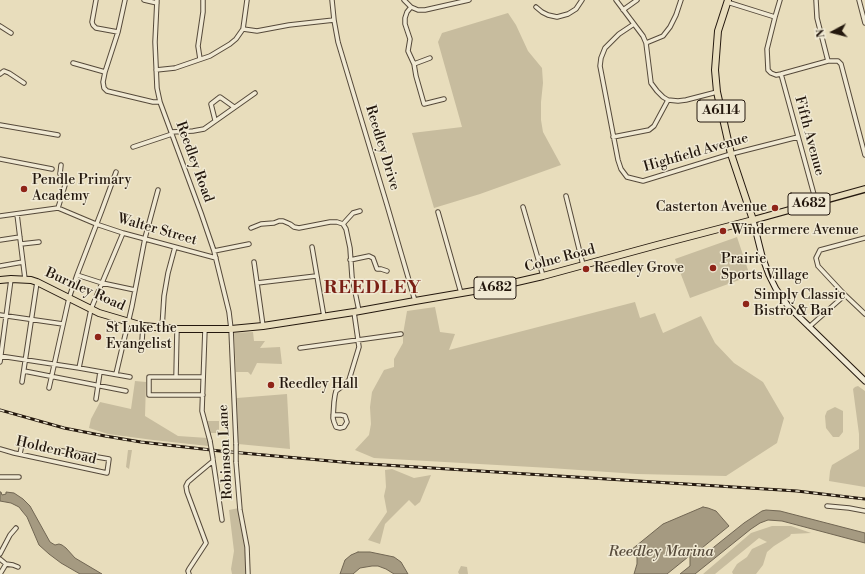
<!DOCTYPE html>
<html>
<head>
<meta charset="utf-8">
<style>
	body { margin:0 }
	#map { position:relative; width:865px; height:574px; overflow:hidden; background:#e8ddbc; font-family:"Libre Bodoni",serif }
	canvas { display:block }
	.north { position:absolute; left:813px; top:12px; width:40px; height:40px; -webkit-text-stroke:3px #f0e9d3; paint-order:stroke; rotate:263deg; font-size:11px; font-weight:700; line-height:16px; text-align:center; color:#24180e }
	.north::after { content:''; display:block; margin:auto; width:14px; height:18px; background:#24180e; clip-path:polygon(50% 0,100% 100%,50% 72%,0 100%) }
</style>
</head>
<body>
<div id="map">
<canvas width="865" height="574"></canvas>
<div class="north">N</div>
</div>
<script>
const g = document.querySelector('canvas').getContext('2d');
g.lineJoin = 'round';
function fillPath(path, color) {
  g.fillStyle = color;
  g.fill(path, 'evenodd');
}
function shape(rows) {
  const path = new Path2D();
  for (const r of rows) {
    path.moveTo(r[0], r[1]);
    for (let i = 2; i < r.length; i += 2) path.lineTo(r[i], r[i + 1]);
  }
  return path;
}
function trace(path, color, width, dash) {
  g.strokeStyle = color;
  g.lineWidth = width;
  g.lineCap = dash ? 'butt' : 'round';
  g.setLineDash(dash || []);
  g.stroke(path);
}
function write(font, color, halo, rows, align = 'center') {
  g.font = font + ' "Libre Bodoni",serif';
  g.lineWidth = 3;
  g.setLineDash([]);
  g.textBaseline = 'middle';
  g.strokeStyle = halo;
  g.fillStyle = color;
  for (const [text, x, y, turn = 0] of rows) {
    g.save();
    g.translate(x, y);
    g.rotate((+turn || 0) * Math.PI / 180);
    g.textAlign = isNaN(turn) ? turn : align;
    if (halo) g.strokeText(text, 0, 0);
    g.fillText(text, 0, 0);
    g.restore();
  }
}
fillPath(shape([
	[508,13,516,25,528,51,542,68,543,83,541,102,541,120,543,132,561,165,480,194,434,208,412,133,462,127,438,42,442,33],
	[737,237,750,276,690,298,675,259],
	[635,302,640,318,655,313,663,333,701,316,715,343,734,363,763,382,784,418,777,443,726,476,637,474,550,468,374,458,355,450,369,435,371,424,370,407,372,392,384,370,394,367,394,359,403,343,403,334,407,311,435,307,440,332,455,334,449,350],
	[253,332,254,341,265,341,260,348,280,347,282,364,257,363,251,375,248,372,236,372,234,333],
	[135,381,146,382,145,416,178,436,208,438,208,446,153,440,108,434,89,428,91,419,100,402,131,409],
	[858,386,865,391,865,487,829,481,830,471,832,465,859,449,859,434,853,389,855,387],
	[287,394,290,449,238,444,237,398],
	[835,407,843,411,843,432,839,437,833,437,826,428,825,416,827,411],
	[206,421,219,421,219,433,210,433],
	[128,450,132,450,129,469,126,467],
	[392,469,414,478,431,475,420,502,415,506,409,500,385,524,380,544,368,540,387,512,384,496,386,487,385,470],
	[239,508,244,542,247,574,232,574,231,569,234,551,229,510],
	[772,526,791,526,811,533,791,534,790,536,774,546,767,552,763,565,756,574,733,574,732,572,737,564,747,557,752,549,767,542,759,538,715,574,703,574,751,533],
	[461,566,467,567,468,574,459,574,458,572]
]), '#c7bc9e');
const water = shape([
	[0,492,1,492,2,495,6,494,6,492,14,493,23,499,30,506,50,542,55,545,59,544,62,545,66,548,75,558,102,574,80,574,61,563,49,554,39,545,27,517,22,511,19,507,11,503,0,501,0,492],
	[703,507,708,508,716,511,729,526,697,552,695,553,692,550,690,551,692,554,702,556,704,555,744,523,762,511,766,510,780,511,865,533,865,543,782,521,768,520,760,523,751,529,695,574,680,574,690,566,690,555,688,553,686,555,688,557,667,574,634,574,637,564,637,558,631,550,663,524,703,507],
	[358,552,370,552,394,557,401,562,408,574,394,574,386,569,378,566,372,566,360,568,353,574,340,574,345,560,351,555,358,552]
]);
fillPath(water, '#a59a81');
trace(water, '#716653', 1);
const street = shape([
	[96,0,92,22,93,25,96,28,118,32],
	[125,0,118,32,105,72,103,82,104,88,107,91,153,102,160,102],
	[144,0,157,3],
	[157,0,155,42,157,88,160,102,201,213,214,251,229,312,231,329,236,444],
	[332,0,334,20,338,42,387,205,415,301],
	[404,0,411,7,418,10,425,10,469,0],
	[616,0,643,36,646,43,651,83,657,91,663,97,668,100,678,101,686,100,717,92],
	[780,0,775,17,767,49,768,70,771,73,776,75,781,74,828,61,838,61,841,64,865,155],
	[816,0,817,18,828,61],
	[859,0,865,23],
	[727,2,775,17],
	[411,7,407,12,405,18,405,24,410,39,408,51,414,64,416,76,424,104,444,99],
	[536,7,542,12,548,15,557,17,568,14,576,9,582,0],
	[623,10,637,0],
	[634,24,619,34,605,48,601,58,600,66,618,160,621,169,627,177,643,181,731,154,798,137],
	[0,26,11,33],
	[243,29,257,31,289,25,334,20],
	[646,43,663,36,670,27,676,15,681,0],
	[200,59,198,46,203,12,203,0],
	[73,63,105,72],
	[414,64,430,58],
	[156,70,175,68,210,56,230,44,236,39,243,29,247,0],
	[0,74,4,71,9,73,24,83],
	[781,74,816,202],
	[215,120,211,104,220,97,234,107],
	[0,125,58,135],
	[171,132,193,131,204,129,255,93],
	[613,137,649,130,654,126,668,100],
	[133,147,172,134],
	[0,159,52,169],
	[566,196,583,265],
	[523,207,543,276],
	[58,208,66,182,60,174,61,165],
	[438,212,461,293],
	[17,214,25,279],
	[0,216,58,208,96,224,123,233,175,247,216,258],
	[343,224,346,229,350,248,352,277,359,311],
	[343,224,353,213,360,211],
	[251,228,261,224,274,223,279,221,283,221,290,224,294,227,299,228,330,222,337,222,343,224],
	[865,238,820,250,816,258,818,266,845,295,865,314],
	[0,240,20,237],
	[21,244,39,242],
	[312,247,324,317],
	[214,251,249,244],
	[350,260,369,256,373,258,377,269,381,269,387,271],
	[254,262,263,326],
	[0,266,23,262],
	[77,275,102,283,135,290],
	[257,283,316,276],
	[0,315,63,324],
	[809,327,845,295],
	[162,328,164,296,168,273,175,247],
	[205,329,202,411,210,441],
	[142,341,143,326],
	[300,348,401,334],
	[0,356,79,368,130,377],
	[0,362,11,279],
	[79,368,91,309,123,233],
	[24,371,126,391],
	[116,374,132,306,145,238,158,190],
	[176,377,177,329],
	[22,382,37,282],
	[49,388,69,298,77,275,102,210,116,172],
	[203,395,149,395,149,377,203,377],
	[96,399,100,372],
	[333,415,341,415,345,416,347,422,344,427,340,428,336,427,334,422,333,418,334,402,335,395,336,391,344,385,349,380,359,347,354,312],
	[0,449,14,453,42,459,107,473,109,459,22,444,20,454],
	[213,460,222,520],
	[236,462,240,510,247,547,248,574],
	[0,477,19,477],
	[827,506,849,508,865,511],
	[0,554,10,535,16,528],
	[0,559,6,564,13,565,18,567],
	[0,574,6,564],
	[189,574,188,571,189,569,206,543,187,492,186,486,188,482,195,476,213,461]
]);
const secondary = shape([
	[753,220,762,256,769,275,776,289,788,306,865,381]
]);
const primary = shape([
	[753,220,865,189]
]);
const highway = shape([
	[0,280,11,279,31,280,37,282,99,313,143,326,177,329,231,329,263,326,354,312,415,301,491,288,543,276,657,245,753,220,731,154,717,92,715,70,718,31,728,0]
]);
trace(street, '#55493a', 5.5);
trace(secondary, '#24180e', 7);
trace(primary, '#24180e', 8);
trace(highway, '#24180e', 8);
trace(street, '#f0e9d3', 3.5);
trace(secondary, '#f0e9d3', 5);
trace(primary, '#e8ddbc', 5.5);
trace(highway, '#e8ddbc', 6);
const rail = shape([
	[0,410,64,428,105,436,141,442,220,451,353,463,797,491,865,499]
]);
trace(rail, '#24180e', 3);
trace(rail, '#f0e9d3', 1.5, [4.5]);
const streetBridge = shape([
	[210,441,213,459],
	[236,444,236,462]
]);
trace(streetBridge, '#55493a', 5.5, []);
trace(streetBridge, '#f0e9d3', 3.5);
for (const [x, y, r, color] of [
	[24,189,4,"#8f2418"],
	[775,208,4,"#8f2418"],
	[723,231,4,"#8f2418"],
	[713,268,4,"#8f2418"],
	[586,269,4,"#8f2418"],
	[746,304,4,"#8f2418"],
	[98,337,4,"#8f2418"],
	[271,385,4,"#8f2418"]
]) {
  const dot = new Path2D();
  dot.arc(x, y, r, 0, 2 * Math.PI);
  g.fillStyle = color;
  g.fill(dot);
  trace(dot, '#f0e9d3', 1.5);
}
for (const [x, y, w] of [
	[721,111,48],
	[809,204,42],
	[495,288,42]
]) {
  const box = new Path2D();
  box.roundRect(x - w / 2, y - 11, w, 22, 3);
  g.fillStyle = '#f0e9d3';
  g.fill(box);
  trace(box, '#24180e', 1);
}
write('bold 13px', '#24180e', null, [
	["A6114",721,111],
	["A682",809,204],
	["A682",495,288]
]);
write('14px', '#24180e', '#f0e9d3', [
	["Fifth Avenue",809,136,75],
	["Reedley Drive",382,148,73],
	["Highfield Avenue",696,153,-16],
	["Reedley Road",194,162,70],
	["Walter Street",157,230,16],
	["Colne Road",560,259,-15],
	["Burnley Road",85,290,24],
	["Holden Road",56,451,13],
	["Robinson Lane",226,452,-93]
]);
write('14px', '#24180e', '#f0e9d3', [
	["Pendle Primary",32,181],
	["Academy",32,197],
	["Casterton Avenue",767,208,"right"],
	["Windermere Avenue",731,231],
	["Prairie",721,260],
	["Sports Village",721,276],
	["Reedley Grove",594,269],
	["Simply Classic",754,296],
	["Bistro & Bar",754,312],
	["St Luke the",106,329],
	["Evangelist",106,345],
	["Reedley Hall",279,385]
], 'left');
write('italic 15px', '#584c3c', '#f0e9d3', [
	["Reedley Marina",661,552]
]);
g.letterSpacing = '1px';
write('bold 18px', '#7a1f14', '#f0e9d3', [
	["REEDLEY",373,289]
]);
g.letterSpacing = '0px';
</script>
</body>
</html>
